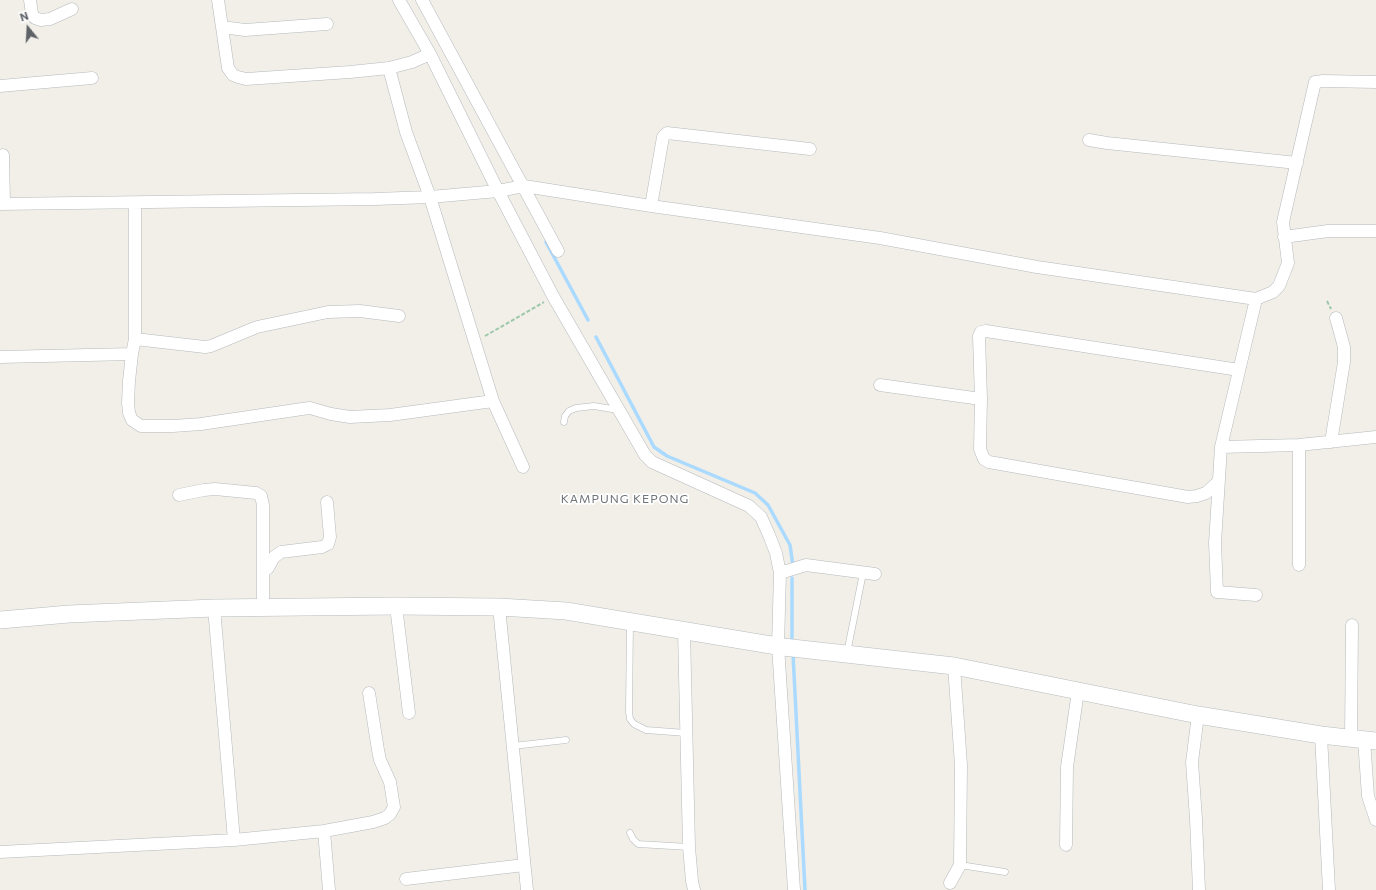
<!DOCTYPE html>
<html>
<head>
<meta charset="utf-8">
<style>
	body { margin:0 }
	#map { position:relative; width:1376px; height:890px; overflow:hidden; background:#f1efe8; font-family:Commissioner,sans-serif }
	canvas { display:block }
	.north { position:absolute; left:8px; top:8px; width:40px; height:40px; -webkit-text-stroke:3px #fff; paint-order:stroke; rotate:342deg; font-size:11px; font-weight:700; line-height:16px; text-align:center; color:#5f6368 }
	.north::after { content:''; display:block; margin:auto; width:14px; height:18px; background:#5f6368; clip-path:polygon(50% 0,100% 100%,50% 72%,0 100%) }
</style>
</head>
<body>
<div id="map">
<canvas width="1376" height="890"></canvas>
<div class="north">N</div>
</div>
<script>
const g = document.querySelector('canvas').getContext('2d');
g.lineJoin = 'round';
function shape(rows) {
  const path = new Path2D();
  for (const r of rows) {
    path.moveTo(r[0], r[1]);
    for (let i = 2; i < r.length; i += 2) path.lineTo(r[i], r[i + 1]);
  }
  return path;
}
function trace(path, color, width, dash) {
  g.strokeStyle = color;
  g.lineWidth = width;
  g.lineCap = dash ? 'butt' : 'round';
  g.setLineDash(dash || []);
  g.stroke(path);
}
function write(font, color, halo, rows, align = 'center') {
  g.font = font + ' Commissioner,sans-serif';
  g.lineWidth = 3.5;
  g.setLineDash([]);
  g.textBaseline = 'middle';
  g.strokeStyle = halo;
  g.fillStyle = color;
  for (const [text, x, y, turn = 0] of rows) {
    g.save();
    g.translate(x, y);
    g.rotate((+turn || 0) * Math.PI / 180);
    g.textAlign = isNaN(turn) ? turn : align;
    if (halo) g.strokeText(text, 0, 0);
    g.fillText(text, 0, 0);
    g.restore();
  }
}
trace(shape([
	[546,242,588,320],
	[596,337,654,447,667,456,755,493,768,505,790,545,793,566],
	[792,643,792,578],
	[793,654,805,890]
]), '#aadaff', 3.5);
const service = shape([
	[564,422,565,416,569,411,576,408,594,406,618,410],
	[630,622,629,712,630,719,634,724,646,730,686,733],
	[847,653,863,573],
	[513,746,566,740],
	[630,833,633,839,638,844,689,847],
	[960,865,1005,872]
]);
const minor = shape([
	[30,0,32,14,35,18,41,20,50,19,72,9],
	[218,0,228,68,233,75,238,77,246,79,350,72,389,68,412,62,430,54],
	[399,0,430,54,498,191,553,296,645,455,652,462,749,506,761,517,769,535,776,553,780,573,778,646,794,890],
	[422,0,558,251],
	[222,27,245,30,327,24],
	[0,86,92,78],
	[1089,140,1107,143,1297,163],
	[3,155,4,203],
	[0,204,375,199,430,197,498,191,524,186,651,206,663,137,667,133,810,149],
	[651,206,880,238,1037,267,1256,299,1273,292,1279,286,1288,263,1283,222,1315,82,1323,81,1376,82],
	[1284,237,1328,231,1376,231],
	[1256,299,1221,447,1215,543,1217,592,1256,595],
	[135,339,205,347,211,346,257,327,328,312,360,311,399,316],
	[132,354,129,381,128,403,129,413,132,420,141,426,173,426,201,424,302,409,310,408,331,414,350,417,390,415,493,401,430,197,406,132,389,68],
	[0,357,132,354,135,339,135,203],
	[880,385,981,399],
	[493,401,523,467],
	[1331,442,1344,362,1344,347,1336,318],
	[1299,445,1299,565],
	[1221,447,1299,445,1376,437],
	[1218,482,1206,493,1197,496,1188,497,989,462,984,459,980,449,981,399,979,336,981,332,986,331,1239,370],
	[179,495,204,490,215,489,256,493,261,496,263,505,263,607],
	[263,571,268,568,274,557,281,552,322,547,328,544,330,537,327,502],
	[780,573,806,565,875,574],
	[396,606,409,713],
	[499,607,527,890],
	[214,608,234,840],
	[684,631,689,847,692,881,694,890],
	[1198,715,1192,762,1196,819,1199,890],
	[1321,735,1329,890],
	[1351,738,1352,625],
	[1364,739,1368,796,1376,820],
	[324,831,329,890],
	[1066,845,1067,767,1078,691],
	[0,852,234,840,324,831,373,822,385,818,390,814,394,807,390,782,380,760,378,750,369,693],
	[406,879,524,865],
	[950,883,960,865,961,765,954,666]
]);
const secondary = shape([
	[0,620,69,614,214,608,396,606,499,607,566,611,783,647,954,666,1198,715,1321,735,1376,741]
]);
trace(service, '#b5b8bc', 7);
trace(minor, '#b5b8bc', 13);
trace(secondary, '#b6babf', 18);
trace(shape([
	[1327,301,1331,309],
	[485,336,544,302]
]), '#9cc7a9', 2, [4, 2]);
trace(service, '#fff', 6);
trace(minor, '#fff', 12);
trace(secondary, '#fff', 17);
g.letterSpacing = '1px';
write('12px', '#70757a', '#fff', [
	["KAMPUNG KEPONG",625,499]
]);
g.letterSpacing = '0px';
</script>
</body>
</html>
